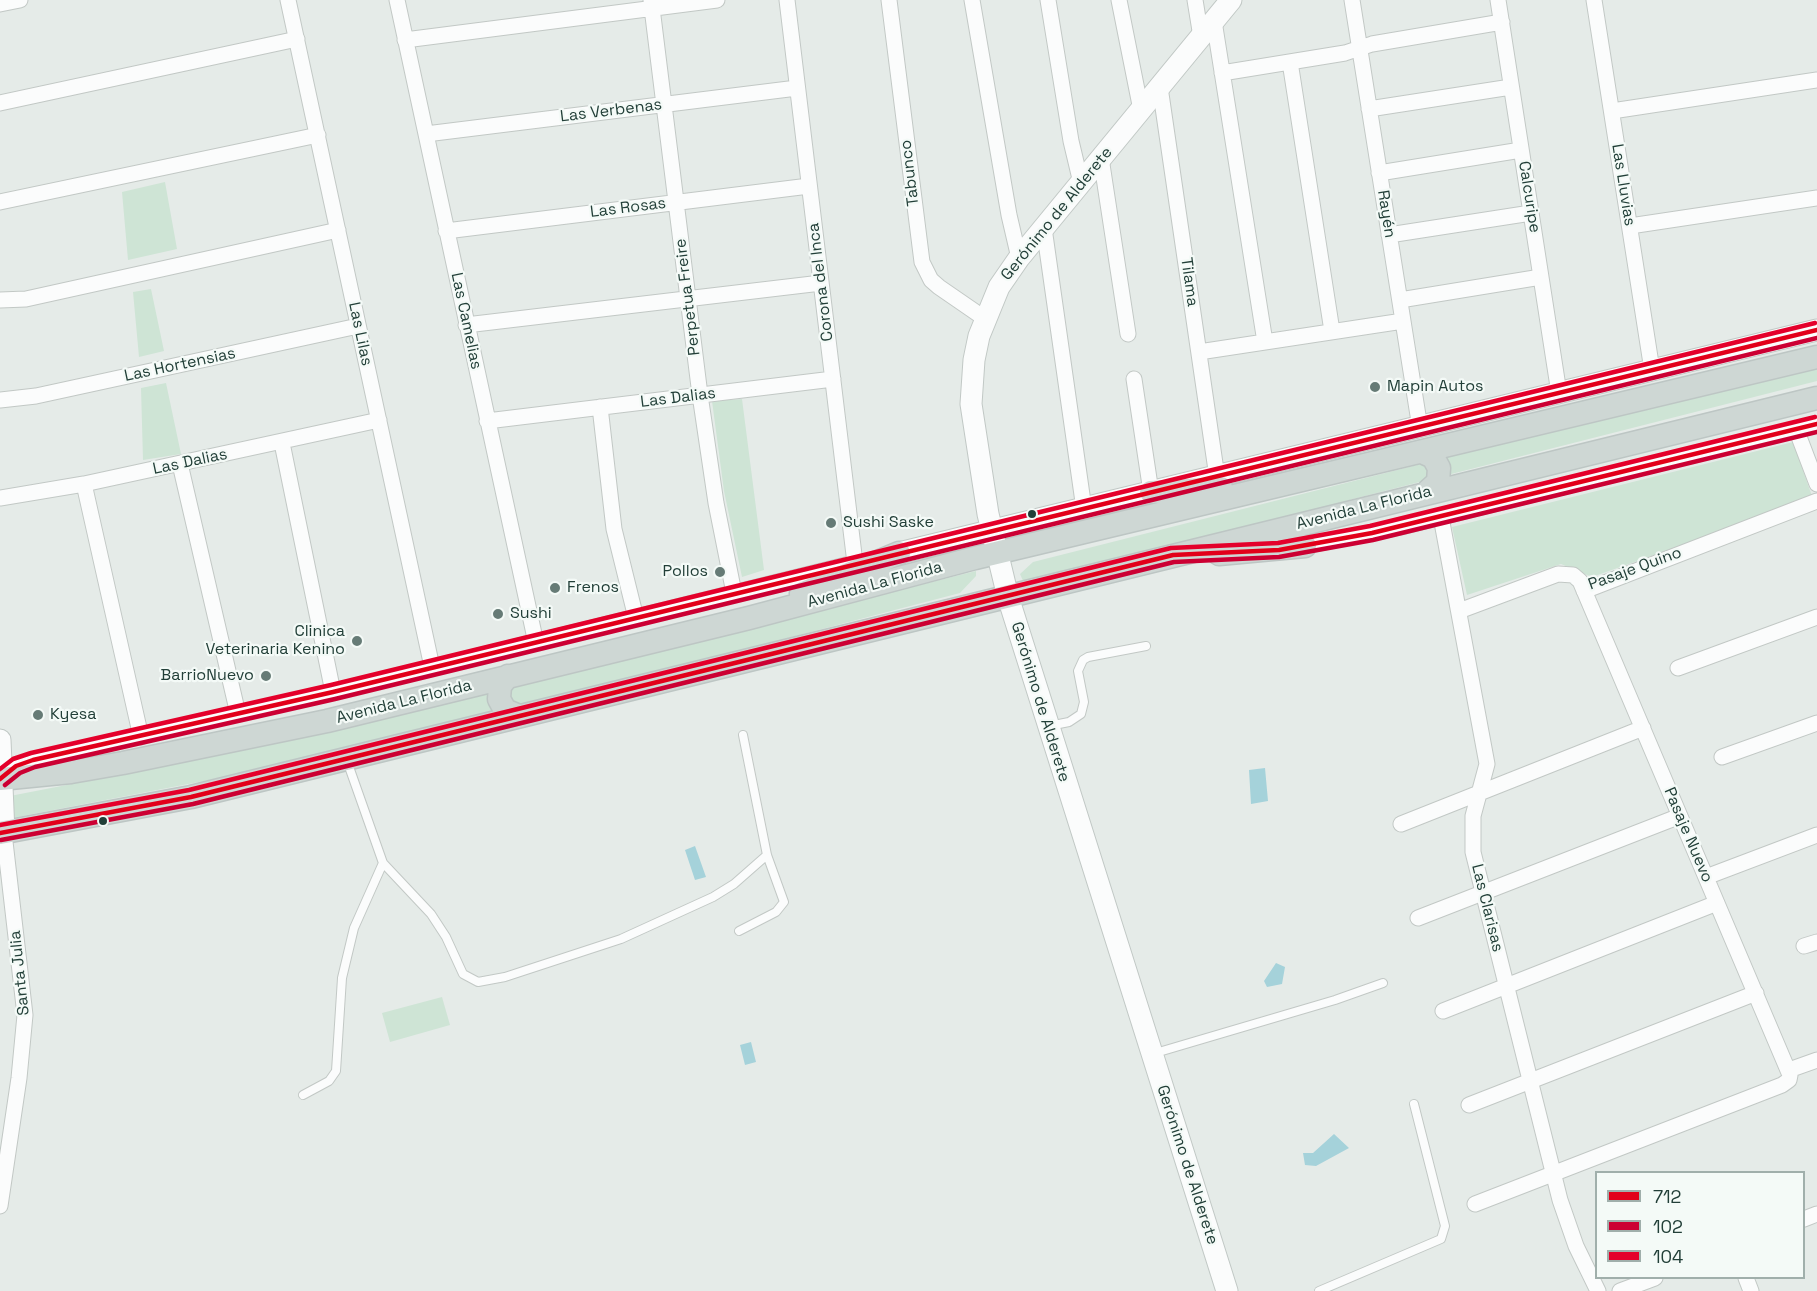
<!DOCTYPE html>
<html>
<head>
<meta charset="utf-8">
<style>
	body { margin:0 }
	#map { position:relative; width:1817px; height:1291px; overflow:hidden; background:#e5ebe8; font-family:"Space Grotesk",sans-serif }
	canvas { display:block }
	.legend { position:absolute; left:1595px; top:1171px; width:210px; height:108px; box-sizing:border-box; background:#f4faf7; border:2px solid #a0afab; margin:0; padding:8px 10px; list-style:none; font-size:18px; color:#223f38 }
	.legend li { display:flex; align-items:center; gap:12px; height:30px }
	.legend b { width:30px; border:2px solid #a0afab }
</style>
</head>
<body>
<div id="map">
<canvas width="1817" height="1291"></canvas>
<ul class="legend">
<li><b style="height:8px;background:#e2001a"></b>712</li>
<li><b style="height:8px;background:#c03"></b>102</li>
<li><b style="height:8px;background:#e4002b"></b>104</li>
</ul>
</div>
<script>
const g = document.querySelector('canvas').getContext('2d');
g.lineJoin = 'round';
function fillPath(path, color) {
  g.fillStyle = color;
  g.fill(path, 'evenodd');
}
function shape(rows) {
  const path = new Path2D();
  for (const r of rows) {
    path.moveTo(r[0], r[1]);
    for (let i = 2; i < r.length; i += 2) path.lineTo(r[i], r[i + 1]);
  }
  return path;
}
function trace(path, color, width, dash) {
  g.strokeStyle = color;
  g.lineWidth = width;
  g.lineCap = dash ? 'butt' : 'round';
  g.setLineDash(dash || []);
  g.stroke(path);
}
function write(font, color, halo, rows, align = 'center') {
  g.font = font + ' "Space Grotesk",sans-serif';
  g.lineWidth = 4.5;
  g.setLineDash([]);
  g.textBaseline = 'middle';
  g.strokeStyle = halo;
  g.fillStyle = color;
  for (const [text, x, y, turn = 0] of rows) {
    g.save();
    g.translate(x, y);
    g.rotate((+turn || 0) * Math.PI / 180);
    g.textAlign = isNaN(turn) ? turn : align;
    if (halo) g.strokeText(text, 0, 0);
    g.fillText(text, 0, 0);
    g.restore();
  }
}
fillPath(shape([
	[165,182,177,249,128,260,122,192],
	[151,289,164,351,139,357,133,292],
	[1817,364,1817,381,1353,499,1200,543,1024,583,1020,574,1033,562],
	[166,383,181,454,143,460,141,388],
	[742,399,764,570,742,577,724,491,712,401],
	[1793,442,1813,499,1592,577,1561,564,1467,595,1452,527],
	[976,571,976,576,960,593,665,670,261,770,12,818,10,796,164,766,416,710],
	[442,997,450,1025,390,1042,382,1013]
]), '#cee4d5');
fillPath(shape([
	[1265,768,1268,801,1251,804,1249,770],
	[695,846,706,877,695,880,685,850],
	[1276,963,1285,967,1282,984,1267,987,1264,981],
	[751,1042,756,1062,745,1065,740,1045],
	[1334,1134,1349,1148,1316,1166,1305,1165,1303,1153,1313,1153]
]), '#a5d2da');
const lane = shape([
	[1049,726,1069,722,1081,714,1084,702,1078,671,1083,660,1088,657,1146,646],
	[347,761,383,863,431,914,446,937,463,974,478,982,505,977,621,939,713,897,734,884,767,855],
	[739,931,776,912,784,902,767,855,743,735],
	[1152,1054,1335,1000,1383,983],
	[303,1095,329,1081,336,1071,342,978,354,928,383,863],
	[1319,1291,1441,1239,1445,1226,1414,1104]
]);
const street = shape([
	[288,0,432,667],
	[397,0,536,643],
	[651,0,700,395,716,503,734,593],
	[787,0,855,563],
	[889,0,922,262,931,280,939,287,984,318],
	[972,0,1009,215,1019,258],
	[1048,0,1071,141,1081,183],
	[1119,0,1141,110],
	[1195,0,1201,37],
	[1352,0,1420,428],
	[1498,0,1559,393],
	[1594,0,1652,370],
	[0,4,20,0],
	[1214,21,1265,342],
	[405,40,717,0],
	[1290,62,1332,331],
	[1222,73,1345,53,1372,44,1502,22],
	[1160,87,1217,477],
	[0,103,297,39],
	[1369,109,1511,87],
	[1612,111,1817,80],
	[426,134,797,88],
	[1101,158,1128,334],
	[1379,173,1521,150],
	[0,202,318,135],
	[1630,226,1817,198],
	[1044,228,1084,509],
	[446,231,809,186],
	[1389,235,1531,213],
	[0,300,26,299,338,230],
	[1400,300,1541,277],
	[466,325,821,283],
	[1199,352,1403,321],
	[1134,379,1151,492],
	[0,400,36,396,358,326],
	[600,407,614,529,636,618],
	[487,421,833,379],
	[1796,429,1817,484],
	[282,443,333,692],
	[180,464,238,714],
	[84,484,141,737],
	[0,498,84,484,379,420],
	[1441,517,1487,764,1473,816,1473,852,1560,1200,1576,1246,1598,1291],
	[1305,546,1401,527,1817,424],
	[1584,591,1817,501],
	[1459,611,1558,574,1573,575,1580,581,1790,1075,1789,1080,1782,1085,1475,1204],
	[1678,668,1817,617],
	[1722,757,1817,723],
	[1,779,16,766,33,760,333,692,850,564],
	[1401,824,1643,728],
	[1706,877,1817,835],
	[1418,918,1680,816],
	[1804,946,1817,942],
	[1443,1011,1717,903],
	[1789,1070,1817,1060],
	[1469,1105,1756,993],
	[0,1206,19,1078,25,1015,4,833],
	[1804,1219,1817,1214],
	[1746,1278,1751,1291],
	[1620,1291,1655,1278]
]);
const secondary = shape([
	[899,553,1817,330],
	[0,740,4,833],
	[1227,1291,1008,597,988,514,971,404,974,360,979,336,999,287,1019,258,1231,0]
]);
const primary = shape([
	[1422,452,1433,457,1439,468,1438,482,1428,491],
	[1151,492,1221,488],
	[1219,554,1305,546],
	[801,594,899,553],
	[508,676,500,686,499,699,505,710,519,716],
	[0,779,71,772,123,763,327,721,749,618,975,558,1817,357],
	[0,833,191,797,1817,398]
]);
trace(lane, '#c2c8c5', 10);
trace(street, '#c2c8c5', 17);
trace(secondary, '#c1c8c5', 23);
trace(primary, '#bdc6c4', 25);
trace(lane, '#fbfcfc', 8);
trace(street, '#fbfcfc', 15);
trace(secondary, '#fbfcfc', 21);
trace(primary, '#ced7d4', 22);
trace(shape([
	[0,779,16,766,33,760,333,692,1817,330],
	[0,833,191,797,1173,555,1279,550,1372,533,1817,424]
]), '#e2001a', 4.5);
trace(shape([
	[5,785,20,773,35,767,335,699,1817,338],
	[1,840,193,804,1174,562,1279,557,1373,540,1817,432]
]), '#c03', 4.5);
trace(shape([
	[0,769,13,759,31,753,331,685,1815,323],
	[0,825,189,790,1171,548,1278,543,1370,526,1815,417]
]), '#e4002b', 4.5);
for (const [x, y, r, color] of [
	[1375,387,6,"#667b76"],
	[1032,514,5,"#223f38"],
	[831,523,6,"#667b76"],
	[720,572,6,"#667b76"],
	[555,588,6,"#667b76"],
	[498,614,6,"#667b76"],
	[357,641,6,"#667b76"],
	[266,676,6,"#667b76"],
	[38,715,6,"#667b76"],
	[103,821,5,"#223f38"]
]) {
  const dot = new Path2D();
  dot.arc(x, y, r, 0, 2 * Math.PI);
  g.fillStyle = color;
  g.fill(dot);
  trace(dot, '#f4faf7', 2);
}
write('16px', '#223f38', '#f4faf7', [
	["Las Verbenas",611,111,-7],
	["Tabunco",910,173,-97],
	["Las Lluvias",1623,185,81],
	["Calcuripe",1529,197,81],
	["Las Rosas",628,208,-7],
	["Gerónimo de Alderete",1057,214,-51],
	["Rayén",1386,214,81],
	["Corona del Inca",821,282,-97],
	["Tilama",1189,282,82],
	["Perpetua Freire",688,297,-97],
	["Las Camelias",466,321,78],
	["Las Lilas",360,334,78],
	["Las Hortensias",180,365,-12],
	["Las Dalias",678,398,-7],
	["Las Dalias",190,462,-12],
	["Avenida La Florida",1364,508,-14],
	["Pasaje Quino",1635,569,-20],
	["Avenida La Florida",875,585,-15],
	["Avenida La Florida",404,702,-14],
	["Gerónimo de Alderete",1040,702,73],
	["Pasaje Nuevo",1688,835,67],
	["Las Clarisas",1487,908,76],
	["Santa Julia",20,973,-96],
	["Gerónimo de Alderete",1187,1165,72]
]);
write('16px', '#223f38', '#f4faf7', [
	["Mapin Autos",1387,387],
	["Sushi Saske",843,523],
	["Pollos",708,572,"right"],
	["Frenos",567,588],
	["Sushi",510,614],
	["Clinica",345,632,"right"],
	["Veterinaria Kenino",345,650,"right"],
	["BarrioNuevo",254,676,"right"],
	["Kyesa",50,715]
], 'left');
</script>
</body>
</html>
